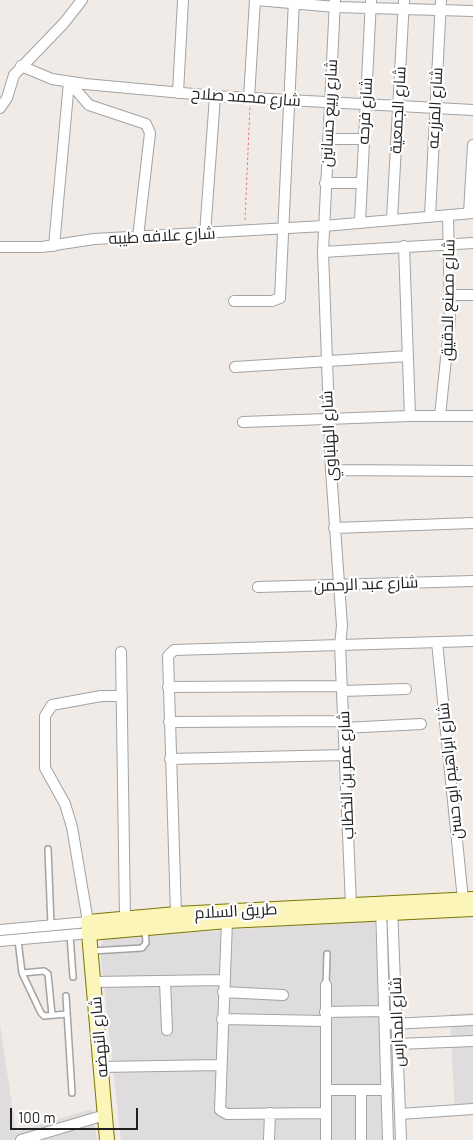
<!DOCTYPE html>
<html>
<head>
<meta charset="utf-8">
<style>
	body { margin:0 }
	#map { position:relative; width:473px; height:1140px; overflow:hidden; background:#f0ebe6; font-family:Barlow,sans-serif }
	canvas { display:block }
	.scale { position:absolute; left:10px; top:1108px; width:128px; height:22px; box-sizing:border-box; border:2px solid #1f1f1f; border-top:0; padding-left:6px; font-size:15px; line-height:18px; white-space:nowrap; color:#1f1f1f; -webkit-text-stroke:4px #fff; paint-order:stroke }
</style>
</head>
<body>
<div id="map">
<canvas width="473" height="1140"></canvas>
<div class="scale">100 m</div>
</div>
<script>
const g = document.querySelector('canvas').getContext('2d');
g.lineJoin = 'round';
function fillPath(path, color) {
  g.fillStyle = color;
  g.fill(path, 'evenodd');
}
function shape(rows) {
  const path = new Path2D();
  for (const r of rows) {
    path.moveTo(r[0], r[1]);
    for (let i = 2; i < r.length; i += 2) path.lineTo(r[i], r[i + 1]);
  }
  return path;
}
function trace(path, color, width, dash) {
  g.strokeStyle = color;
  g.lineWidth = width;
  g.lineCap = dash ? 'butt' : 'round';
  g.setLineDash(dash || []);
  g.stroke(path);
}
function write(font, color, halo, rows, align = 'center') {
  g.font = font + ' Barlow,Cairo,sans-serif';
  g.lineWidth = 4.5;
  g.setLineDash([]);
  g.textBaseline = 'middle';
  g.strokeStyle = halo;
  g.fillStyle = color;
  for (const [text, x, y, turn = 0] of rows) {
    g.save();
    g.translate(x, y);
    g.rotate((+turn || 0) * Math.PI / 180);
    g.textAlign = isNaN(turn) ? turn : align;
    if (halo) g.strokeText(text, 0, 0);
    g.fillText(text, 0, 0);
    g.restore();
  }
}
fillPath(shape([
	[375,920,387,1140,121,1140,100,949,103,940,109,938],
	[473,1013,473,1115,455,1116,450,1014],
	[0,1025,16,1132,92,1109,97,1140,0,1140]
]), '#dedcdd');
const service = shape([
	[48,849,51,925],
	[70,935,73,977],
	[18,940,22,973,41,1013,44,1016,67,1014],
	[92,951,142,948,146,943,145,929],
	[22,973,44,971,48,974,52,1015],
	[326,985,327,954],
	[66,996,72,1093]
]);
const minor = shape([
	[257,0,335,7,473,11],
	[335,0,323,252,331,470,342,626,340,645,351,905],
	[21,66,52,79,85,84,215,96,473,110],
	[69,82,89,105,146,124,150,133,138,237],
	[178,93,183,0],
	[249,98,255,0],
	[0,108,7,98,14,75,64,23,82,0],
	[328,139,364,139],
	[325,183,361,183],
	[469,213,473,145],
	[430,216,441,0],
	[392,219,404,0],
	[360,222,371,0],
	[205,234,215,96],
	[54,246,69,82],
	[404,246,410,416],
	[0,247,42,247,94,239,324,226,473,213],
	[323,252,473,243],
	[451,295,473,295],
	[234,301,272,301,280,298,294,0],
	[235,367,408,356],
	[440,416,450,320,448,215],
	[243,422,410,416,473,416],
	[331,470,473,471],
	[334,528,473,523],
	[258,587,473,581],
	[437,642,463,900],
	[121,652,125,918],
	[168,687,342,686],
	[342,691,406,689],
	[169,722,343,721],
	[344,728,421,724],
	[170,759,345,755],
	[392,906,401,1140],
	[381,907,388,1140],
	[176,914,168,656,174,650,473,641],
	[227,921,220,1110,227,1114,326,1113],
	[0,930,88,922,72,827,65,804,45,768,45,716,52,705,101,696,122,696],
	[0,941,90,933],
	[165,981,167,1030],
	[94,982,224,980],
	[326,985,326,1140],
	[223,992,283,995],
	[325,1012,384,1011],
	[222,1019,325,1021],
	[391,1024,473,1020],
	[397,1044,473,1041],
	[101,1067,220,1065],
	[326,1090,387,1090],
	[400,1114,473,1109],
	[21,1140,105,1115],
	[269,1140,270,1113],
	[361,1140,361,1090]
]);
const secondary = shape([
	[90,933,227,921,473,909],
	[107,1140,88,922,176,914,473,899]
]);
trace(service, '#a3a3a3', 8);
trace(minor, '#a3a3a3', 12);
trace(secondary, '#7a7703', 16);
trace(shape([
	[245,220,250,106]
]), '#fc6b6f', 1, [2.5, 2.5]);
trace(service, '#fff', 5);
trace(minor, '#fff', 10);
trace(secondary, '#fbf5b9', 14);
write('16px', '#1f1f1f', '#fff', [
	["شارع محمد صلاح",246,97,4],
	["شارع المزرعه",435,108,-87],
	["شارع الجمعية",398,110,-87],
	["شارع فرحه",365,111,-87],
	["شارع ربيع حسانين",329,113,-87],
	["شارع علافه طيبه",162,236,-3],
	["شارع مصنع الدقيق",448,300,-89],
	["شارع الهلباوي",329,436,-93],
	["شارع عبد الرحمن",366,584,-2],
	["شارع ابراهيم ابو حسن",450,771,-96],
	["شارع عمر بن الخطاب",346,775,-92],
	["طريق السلام",236,911,-3],
	["شارع المدارس",397,1022,-92],
	["شارع النهضه",99,1037,-95]
]);
</script>
</body>
</html>
